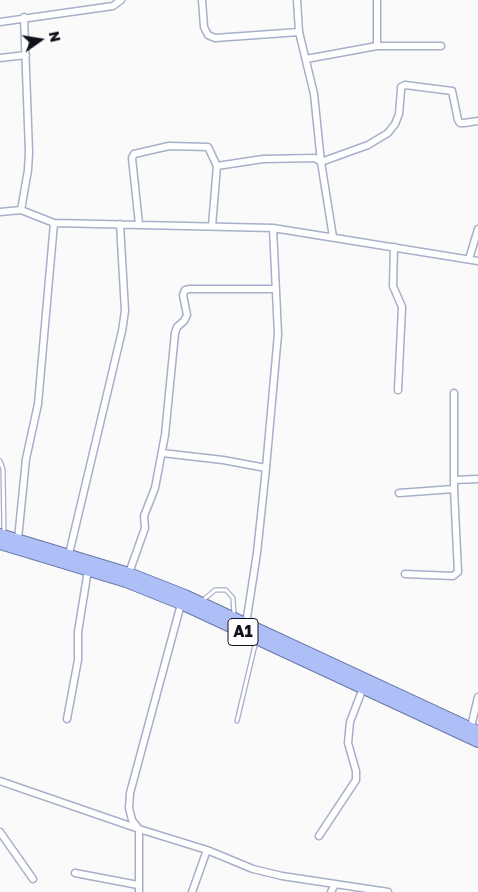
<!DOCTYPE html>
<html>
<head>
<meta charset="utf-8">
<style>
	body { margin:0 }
	#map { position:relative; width:478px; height:892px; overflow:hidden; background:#fafafa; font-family:"Golos Text",sans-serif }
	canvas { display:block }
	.north { position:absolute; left:15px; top:15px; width:50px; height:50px; -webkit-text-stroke:4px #fff; paint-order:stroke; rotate:77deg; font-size:14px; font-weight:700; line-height:20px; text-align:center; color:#0f121b }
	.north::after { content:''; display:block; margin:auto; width:18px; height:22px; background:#0f121b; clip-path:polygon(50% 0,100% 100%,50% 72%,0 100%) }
</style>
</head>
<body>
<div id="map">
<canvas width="478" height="892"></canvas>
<div class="north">N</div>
</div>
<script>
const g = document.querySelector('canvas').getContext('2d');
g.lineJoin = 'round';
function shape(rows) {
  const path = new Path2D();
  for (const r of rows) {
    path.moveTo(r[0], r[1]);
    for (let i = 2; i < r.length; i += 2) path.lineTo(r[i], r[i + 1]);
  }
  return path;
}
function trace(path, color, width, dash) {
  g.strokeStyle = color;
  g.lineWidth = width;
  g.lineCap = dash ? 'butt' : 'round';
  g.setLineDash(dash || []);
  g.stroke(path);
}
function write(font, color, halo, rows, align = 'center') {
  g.font = font + ' "Golos Text",sans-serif';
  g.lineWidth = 4.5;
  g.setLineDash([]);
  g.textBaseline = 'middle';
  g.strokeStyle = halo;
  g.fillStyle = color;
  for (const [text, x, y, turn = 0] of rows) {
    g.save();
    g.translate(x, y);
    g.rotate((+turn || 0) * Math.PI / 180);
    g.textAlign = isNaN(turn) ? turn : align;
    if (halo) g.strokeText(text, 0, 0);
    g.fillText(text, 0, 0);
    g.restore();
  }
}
const service = shape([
	[0,461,3,469,4,534],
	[202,601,215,590,226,590,233,598,234,615],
	[237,721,256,641]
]);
const minor = shape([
	[202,0,204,27,208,35,215,38,299,32],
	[297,0,299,32,314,94,321,162,333,237],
	[377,0,377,46],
	[0,22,113,6,121,0],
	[0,58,26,55],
	[306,59,377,46,441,46],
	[21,210,28,170,29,152,24,17],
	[0,212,21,210,54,223,273,228,478,261],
	[139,224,132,158,134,154,169,146,208,147,217,166,263,159,315,158,321,162,368,145,388,133,395,124,399,114,401,90,401,87,405,85,452,91,458,120,460,123,464,123,478,121],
	[212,226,217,166],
	[394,247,393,286,402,307,398,390],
	[469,259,478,229],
	[162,453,223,460,266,468],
	[454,480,478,479],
	[399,493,454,489],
	[18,539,26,459,38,404,54,223],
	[69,554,122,331,125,311,120,224],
	[129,573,145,528,144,516,155,488,165,435,175,333,177,327,184,321,187,315,183,295,185,290,190,289,276,289],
	[405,574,453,576,458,572,454,489,454,393],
	[246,624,257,553,266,468,278,334,273,228],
	[67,719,78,660,78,632,88,570],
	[471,727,478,697],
	[0,781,139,829,207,850,253,869,282,876,388,892],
	[0,832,33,879],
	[319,836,356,780,356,771,348,743,350,722,363,688],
	[75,873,138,885],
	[139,892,139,829,132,820,129,808,130,793,181,604],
	[192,892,207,850],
	[331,892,335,884]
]);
const trunk = shape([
	[0,534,129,573,185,595,478,731],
	[0,544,126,582,181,604,478,742]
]);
trace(service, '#a7afca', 5.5);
trace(minor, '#a7afca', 9);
trace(trunk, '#6977a8', 12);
trace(service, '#fff', 3);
trace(minor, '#fff', 6);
trace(trunk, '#aebef6', 10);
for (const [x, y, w] of [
	[243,632,30]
]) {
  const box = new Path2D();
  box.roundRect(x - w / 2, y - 13.5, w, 27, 4);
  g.fillStyle = '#fff';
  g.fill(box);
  trace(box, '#0f121b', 1);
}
write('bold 16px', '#0f121b', null, [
	["A1",243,632]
]);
</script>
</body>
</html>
